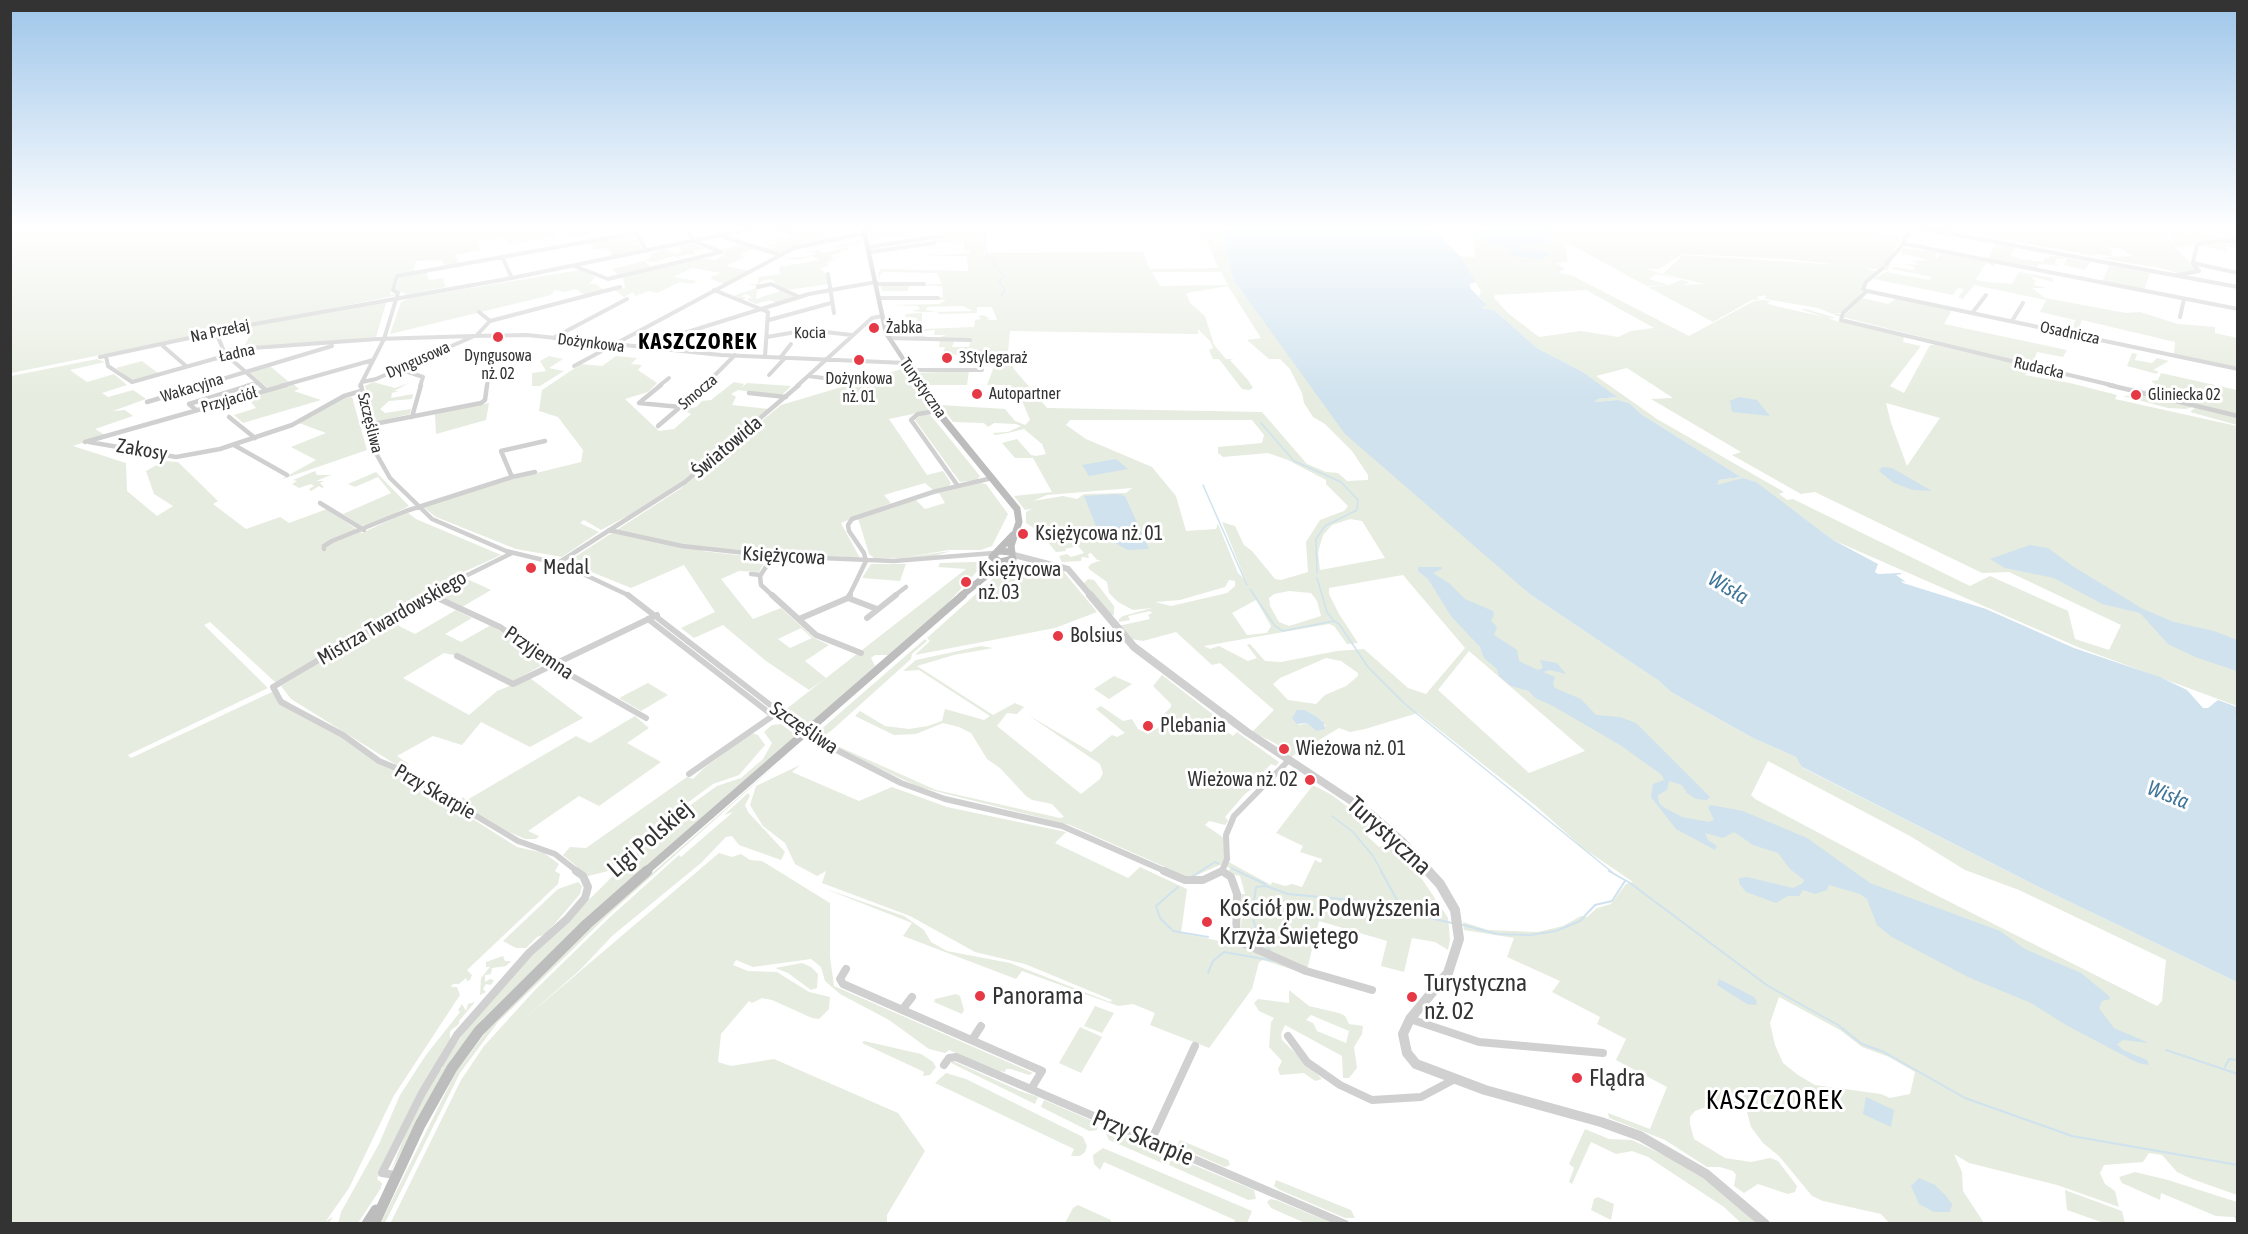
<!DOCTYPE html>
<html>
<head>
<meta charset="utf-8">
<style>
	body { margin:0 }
	#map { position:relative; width:2248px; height:1234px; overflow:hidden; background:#fff; font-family:"Asap Condensed",sans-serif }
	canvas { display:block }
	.frame { position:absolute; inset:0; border:12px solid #333; pointer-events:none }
</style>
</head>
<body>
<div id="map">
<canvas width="2248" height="1234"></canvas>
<div class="frame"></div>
</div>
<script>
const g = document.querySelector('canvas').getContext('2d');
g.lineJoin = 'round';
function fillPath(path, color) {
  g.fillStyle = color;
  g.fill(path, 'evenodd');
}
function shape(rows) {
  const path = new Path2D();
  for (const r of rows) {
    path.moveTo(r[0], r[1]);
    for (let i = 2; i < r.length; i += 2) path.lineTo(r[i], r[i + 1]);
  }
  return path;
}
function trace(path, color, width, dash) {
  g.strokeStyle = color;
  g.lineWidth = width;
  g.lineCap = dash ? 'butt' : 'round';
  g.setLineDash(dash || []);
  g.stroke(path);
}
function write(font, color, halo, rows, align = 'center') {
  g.font = font + ' "Asap Condensed",sans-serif';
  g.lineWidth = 6;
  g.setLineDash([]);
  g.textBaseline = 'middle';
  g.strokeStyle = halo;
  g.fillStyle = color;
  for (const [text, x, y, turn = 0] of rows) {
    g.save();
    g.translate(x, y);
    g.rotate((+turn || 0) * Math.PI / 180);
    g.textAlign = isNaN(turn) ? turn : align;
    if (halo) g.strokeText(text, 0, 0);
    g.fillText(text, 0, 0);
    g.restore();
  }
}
fillPath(shape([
	[10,226,607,226,610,230,572,237,567,229,554,231,556,236,509,245,505,237,478,242,481,250,455,255,459,264,445,266,441,260,416,261,413,270,416,271,395,275,390,295,396,294,393,296,11,373],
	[776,226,821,226,826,230,839,227,843,229,822,233,830,239,780,253,768,250,780,245,762,248,777,242,774,241,794,236,791,232,793,230],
	[866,226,913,226,916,229,912,231,917,231,871,240,869,235,871,233,868,233],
	[945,226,988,226,984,253,979,254,986,254,988,257,988,253,1143,252,1150,269,1218,268,1208,244,1200,235,1204,226,1221,226,1233,279,1531,595,1659,681,1671,692,1753,738,1796,757,1803,768,2045,890,2237,982,2237,1195,2192,1179,2177,1172,2162,1155,2149,1153,2143,1162,2104,1165,2100,1173,2105,1184,2115,1191,2119,1207,2057,1185,1969,1163,1954,1154,1962,1172,1963,1191,1984,1223,1889,1223,1881,1214,1823,1201,1812,1196,1779,1156,1763,1143,1751,1127,1746,1108,1737,1104,1716,1101,1712,1105,1695,1111,1690,1117,1690,1124,1694,1139,1725,1158,1751,1162,1770,1158,1778,1161,1797,1186,1795,1192,1788,1194,1758,1184,1744,1193,1734,1186,1736,1175,1733,1171,1720,1167,1707,1167,1665,1140,1609,1118,1608,1113,1650,1129,1667,1087,1616,1060,1626,1039,1597,1024,1600,1017,1552,992,1560,981,1507,957,1514,938,1464,930,1463,922,1488,930,1538,932,1563,926,1581,916,1587,917,1597,908,1611,904,1626,884,1633,882,1583,848,1536,806,1418,713,1365,729,1350,732,1339,728,1291,757,1288,751,1271,741,1252,732,1274,710,1220,663,1212,665,1176,632,1143,641,1131,639,1118,626,1150,619,1148,615,1152,613,1150,611,1128,616,1130,620,1119,622,1119,619,1123,616,1152,608,1133,610,1118,602,1109,593,1107,582,1090,570,1088,567,1091,564,1101,560,1097,560,1091,553,1088,554,1089,558,1082,557,1081,561,1062,562,1059,556,1067,554,1071,557,1084,553,1078,546,1065,549,1066,551,1056,552,1042,535,1043,527,1038,531,1026,523,1026,512,1032,509,1025,510,1014,496,1052,492,1033,458,1015,458,1002,443,1017,439,1031,455,1036,456,1046,454,1042,444,1024,429,1008,433,995,435,993,433,1008,432,1021,426,1016,424,994,423,988,427,984,423,953,422,941,405,1005,409,1015,421,1025,425,1030,420,1021,398,1017,400,1011,385,987,385,995,364,985,356,943,354,945,347,939,347,940,340,955,340,952,347,969,347,971,339,938,338,946,335,934,335,935,330,925,331,923,336,928,337,914,337,917,318,905,317,906,314,922,313,922,329,974,327,975,320,981,319,978,316,984,315,990,319,986,320,997,320,992,307,977,307,977,313,939,314,937,312,973,311,963,306,927,307,926,310,936,312,921,312,912,311,920,309,918,306,892,305,939,304,946,300,932,299,943,297,942,286,909,285,908,291,882,291,881,286,942,284,937,273,883,272,880,275,880,281,878,273,881,269,968,271,967,256,925,256,970,253,969,250,964,250,964,241,934,243,930,238,942,235,936,231,946,230],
	[1152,272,1221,272,1228,285,1160,286],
	[1228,286,1261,338,1247,340,1269,359,1280,359,1290,369,1302,393,1304,403,1313,417,1325,424,1352,451,1368,475,1368,480,1347,481,1338,473,1326,472,1307,464,1262,412,1047,408,1014,369,1008,352,1010,331,1198,334,1198,329,1210,341,1213,348,1209,350,1213,359,1219,359,1242,389,1249,390,1253,388,1248,380,1230,360,1234,359,1226,359,1214,345,1205,316,1190,303,1186,293],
	[1070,420,1252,420,1264,435,1262,443,1218,447,1218,453,1223,457,1268,453,1288,460,1326,480,1326,484,1348,506,1344,511,1320,520,1306,542,1308,572,1281,580,1275,579,1252,551,1244,545,1235,526,1222,522,1246,581,1238,573,1218,524,1216,529,1186,531,1176,496,1152,467,1086,439,1066,425],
	[1132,488,1126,493,1084,494,1077,499,1063,496,1033,501,1047,495],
	[1350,519,1362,521,1385,558,1320,570,1318,552,1323,535,1332,525],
	[1403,575,1465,648,1426,694,1408,688,1364,649,1337,651,1281,662,1265,661,1250,644,1247,645,1257,658,1248,661,1219,646,1210,649,1204,646,1329,624,1334,626,1347,644,1358,643,1339,614,1329,594,1329,588],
	[1229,580,1235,581,1235,586,1227,593,1171,606,1155,602,1180,600,1225,587],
	[1289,591,1311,593,1317,601,1321,616,1289,626,1279,622,1270,606,1269,598,1274,594],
	[1256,600,1271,626,1267,633,1247,635,1232,613],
	[1469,651,1585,751,1529,773,1438,690],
	[1326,658,1341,661,1358,673,1358,676,1346,686,1325,695,1316,704,1288,700,1273,684,1280,678],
	[1305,710,1321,720,1326,726,1316,731,1307,723,1299,725,1295,715],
	[1768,761,1910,836,1965,870,2019,890,2166,960,2162,1001,2157,1006,1928,891,1755,799,1751,795],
	[1779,997,1840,1030,1862,1047,1889,1057,1915,1072,1910,1094,1890,1098,1881,1094,1815,1085,1798,1075,1783,1063,1775,1045,1770,1023],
	[1473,226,1486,244,1508,248,1511,256,1540,260,1551,253,1543,250,1516,250,1523,246,1549,245,1548,226,1884,226,1881,236,1900,238,1902,241,1894,249,1888,270,1864,268,1877,272,1864,283,1861,288,1863,293,1842,313,1833,313,1841,314,1840,317,1818,308,1765,299,1766,295,1756,297,1760,299,1752,300,1713,322,1648,287,1672,285,1647,286,1564,241,1568,262,1556,263,1565,269,1558,273,1571,275,1689,336,1754,301,1764,300,1771,301,1767,303,1771,305,1824,317,1800,309,1806,309,1836,318,1829,318,1833,320,1904,336,1903,342,1921,346,1890,386,1904,393,1930,345,1936,345,2067,376,2060,378,2028,372,2025,375,2070,383,2117,395,2115,399,2237,426,2237,706,2080,648,1833,540,1755,482,1743,478,1727,484,1716,485,1719,480,1741,477,1641,414,1629,403,1618,400,1595,402,1597,399,1616,397,1583,372,1537,348,1494,310,1482,308,1486,304,1479,296,1481,291,1460,256,1475,257],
	[1682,254,1786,259,1840,265,1683,255,1663,274,1704,284,1683,285,1690,282,1681,280,1669,285,1649,279,1656,274,1676,279,1647,269,1659,269],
	[1586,290,1654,328,1631,331,1618,337,1581,331,1539,337,1509,314,1494,298,1495,295],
	[1627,368,1673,398,1651,399,1741,452,1732,455,1801,494,1815,492,1982,573,2009,572,2121,625,2109,650,2075,639,2068,611,1990,576,1970,586,1793,499,1787,500,1779,494,1784,492,1657,419,1596,376],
	[1886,403,1940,418,1907,466,1891,423],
	[2141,226,2237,226,2237,233,2228,233,2237,238,2237,249,2226,246,2226,251,2197,245,2233,241,2221,235,2228,234,2211,232,2234,228,2208,231,2204,230,2210,227,2166,228,2168,238,2177,249,2172,252,2178,250,2197,270,2178,273,2150,265,2154,267,2099,258,2131,256,2120,248,2107,247,2112,250,2111,254,2115,257,2096,254,2095,256,1952,230,1952,227],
	[2172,229,2189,234,2203,235,2190,232,2201,232,2223,240,2203,243,2197,239,2200,243,2178,248,2170,239],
	[626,236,635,237,642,249,640,251,645,250,609,258,613,256,608,248,595,250,590,243],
	[860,241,861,244,848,245,850,249,840,251,842,253,830,255,833,256,831,258,851,255,827,260,838,260,827,262,828,266,820,268,826,274,830,274,828,284,788,290,777,285,772,279,761,281,759,286,746,284,757,284,759,277,780,274,779,267,820,260,812,256,797,260,784,258,804,257,818,253,805,252,818,250,823,253,848,247,829,248],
	[692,244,707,248,693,251,695,254,677,256,683,260,673,256,655,262,644,261,652,268,610,276,617,274,613,269,647,260,652,256,649,254,665,249,675,254,683,251,676,247],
	[740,244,754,249,739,254,745,257,726,266,749,271,724,284,711,279,711,277,721,273,692,268,673,277,697,281,692,284,680,282,657,293,649,291,635,296,633,292,624,297,615,290,625,288,623,277,701,258,715,260,725,255,721,253,727,252,722,250],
	[1996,244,2015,248,2010,255,2021,259,2043,262,2045,258,2050,258,2048,255,2062,257,2090,262,2085,270,2064,265,2067,258,2065,258,2056,259,2055,264,2062,266,2039,264,2036,269,1987,260],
	[1902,248,1937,252,1936,258,1938,258,1940,253,2037,272,1995,264,1995,267,1986,263,1976,279,1979,281,2012,284,2019,272,2053,278,2053,282,2033,277,2032,279,2036,280,2034,285,2047,288,2032,288,2045,298,2126,313,2140,312,2178,324,2215,327,2215,333,2237,338,2237,368,2174,354,2175,342,2082,320,2078,330,2073,329,2075,320,2040,312,2046,300,1974,285,1963,299,1958,298,1964,289,1958,288,1953,295,1873,279,1886,272,1930,280,1932,277,1892,269,1894,267,1913,270,1915,267,1898,263,1916,265,1917,263,1908,261,1928,260,1905,254,1902,256],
	[2109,265,2150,273,2144,290,2102,282],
	[580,270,595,277,589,284,596,284,604,290,584,295,576,289,564,292,555,290,551,295,390,334,401,302,410,298],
	[426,272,429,280,443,278,446,287,409,294,450,287,408,295,396,290,399,277],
	[759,287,761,288,757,290,756,299,780,291,775,287,794,297,776,303,770,300,756,304,747,300,752,297,746,294,741,296,746,298,743,300,733,296],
	[1862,298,1888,304,1897,298,1952,310,1944,324,2067,350,2063,357,2037,352,2032,365,1843,317],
	[387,300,376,337,229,351,226,349,245,345,253,328,222,335,220,334,223,333,220,333],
	[2132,353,2137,354,2135,360,2152,363,2157,358,2169,361,2153,370,2158,371,2157,374,2127,366],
	[549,356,563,359,549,368,564,371,540,386,532,386,532,373,546,371,540,361],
	[616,356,637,358,631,364,642,365,638,370,657,383,648,392,625,399,659,431,674,429,691,414,683,410,696,407,702,401,711,400,734,382,744,384,741,388,747,383,791,386,781,396,738,390,731,394,736,397,732,405,769,409,684,480,629,515,601,530,584,520,580,523,599,532,562,557,516,549,436,517,423,507,475,488,581,462,583,450,558,417,539,411,542,390,581,364,602,366],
	[97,359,105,362,70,370,87,382,114,374,127,385,102,393,108,397,133,390,146,399,113,411,125,410,133,416,95,429,105,435,73,446,126,463,127,491,157,516,173,506,154,494,146,471,164,461,178,462,218,501,213,504,246,529,280,517,289,523,327,509,362,533,407,512,416,519,501,555,444,581,276,683,210,622,204,625,268,688,128,755,131,758,272,692,517,847,544,853,559,864,555,871,560,874,558,884,467,970,472,975,470,980,467,981,466,978,459,984,453,984,451,987,457,987,460,995,393,1097,349,1188,326,1221,333,1217,329,1223,11,1224,11,376],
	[142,361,158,373,131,380,116,368],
	[878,364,901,365,908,381,907,383,915,387,932,410,889,419,927,475,943,471,951,483,949,486,933,490,925,483,884,495,891,503,841,523,860,558,708,548,702,551,763,558,765,561,759,572,739,571,721,579,753,619,781,608,814,638,829,645,805,661,826,678,809,690,766,661,723,625,694,638,681,628,715,612,684,565,631,588,567,562,680,489,781,405,902,369,900,365],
	[801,628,812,638,790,648,778,639],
	[270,366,289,382,268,388,249,372],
	[969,371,967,385,925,385,927,390,916,373],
	[2161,373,2237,390,2237,415,2122,385,2153,392,2155,384,2151,381,2158,380],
	[373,382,395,388,409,383,394,391,399,391,392,393,391,398,413,394,412,399,389,401,380,409,385,413,411,409,410,414,375,422,365,386],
	[292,383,299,389,294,391,321,400,243,423,234,415,256,408,246,396],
	[2148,395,2193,407,2186,409,2168,408,2123,396],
	[352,397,367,450,280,480,316,460,291,447,326,433,299,423,343,398],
	[489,403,486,420,436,434,435,414],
	[2195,408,2237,417,2237,425,2190,412],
	[921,415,930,415,937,423,980,476,977,480,960,482,915,420],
	[315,471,317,475,331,475,316,481,324,481,320,483,324,487,322,488,319,486,311,491,309,489,314,486,311,484,299,488,292,484,297,481,293,480],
	[376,472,409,506,380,521,362,526,343,514,391,493,378,477,355,487,348,484],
	[980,483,986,484,1008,514,992,546,981,550,949,550,908,557,951,551,934,556,904,558,874,558,869,554,858,518,916,500,925,509,945,503,939,493],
	[976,562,982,566,947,604,888,655,875,655,871,658,875,666,809,725,797,721,785,710,966,569,938,567,940,563],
	[871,564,906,564,900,581,862,578],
	[1019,566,1063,571,1097,612,1055,628,915,655,930,641,927,638,996,576,998,578,997,574,1000,571],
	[465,578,491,590,462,607,434,594],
	[1088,579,1094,580,1114,606,1114,615,1109,615,1083,584],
	[456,610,472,618,445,634,461,642,491,625,546,663,512,682,467,658,444,653,403,678,469,715,497,691,530,678,583,718,530,747,481,722,462,745,433,736,397,756,409,764,400,767,291,699,281,686,387,620,415,634],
	[925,639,927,641,912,654,911,659,831,731,825,735,818,732],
	[981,646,993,648,954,655,917,666,993,715,1015,703,1024,707,1017,714,1007,713,997,726,1081,794,1100,779,1103,773,1100,764,1028,715,1091,752,1112,735,1117,737,1125,733,1096,709,1101,706,1123,721,1132,719,1138,729,1148,734,1164,724,1162,716,1171,707,1171,704,1153,686,1162,675,1228,726,1225,730,1233,736,1237,732,1279,762,1276,766,1271,764,1259,777,1263,780,1245,794,1225,817,1228,821,1225,825,1209,821,1205,825,1224,838,1225,860,1271,885,1272,882,1285,886,1292,884,1302,887,1315,860,1321,863,1322,859,1300,852,1303,846,1276,833,1313,785,1332,795,1378,830,1367,836,1379,847,1392,842,1408,858,1448,918,1450,940,1448,950,1435,942,1412,938,1404,972,1381,966,1387,941,1319,921,1306,974,1263,960,1259,962,1252,989,1209,1048,1150,1025,1155,1013,1133,1004,1118,1006,1022,971,1016,979,903,936,912,923,823,888,904,916,924,930,931,942,947,951,1010,963,1110,1002,1112,1000,1025,964,975,952,910,916,822,883,826,871,817,876,795,864,785,843,763,826,750,805,756,786,800,765,792,772,859,801,892,787,947,807,1066,832,1055,843,1128,878,1140,867,1187,889,1181,933,1239,945,1242,915,1240,894,1245,894,1240,876,1228,873,1230,868,1220,865,1190,878,1070,825,919,787,824,742,826,741,936,790,1060,818,1064,817,1052,804,1032,800,1026,796,1000,768,987,759,971,733,959,727,943,723,916,734,894,735,855,716,860,711,885,726,909,729,928,726,942,721,945,709,984,720,990,716,919,670,903,671,916,660],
	[1114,676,1132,684,1109,699,1094,689],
	[648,683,668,695,641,711,619,698],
	[635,716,649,728,627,743,661,762,599,806,579,796,528,831,539,836,536,839,525,839,509,832,461,804,462,797,467,800,576,736,590,743],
	[781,724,797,736,549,955,483,1019,452,1058,390,1173,410,1123,437,1072,443,1068,441,1064,495,992,671,819,717,786,741,778,763,759,772,743,764,732,772,725],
	[752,733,758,735,765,745,739,775,713,784,667,818,642,844,608,871,588,876,563,855,570,847,586,848,687,777,693,779,704,768],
	[794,749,607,916,498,1022,460,1073,385,1223,380,1224,456,1072,486,1032,603,916],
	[748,793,750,796,745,805,748,812,785,852,781,860,739,845,732,836,726,837,701,863,612,936,581,969,524,1019,719,853,732,857,741,854,750,860,762,861,830,903,830,957,834,986,1033,1073,1029,1075,1011,1069,1006,1069,1005,1072,997,1071,949,1050,945,1053,929,1049,889,1020,840,994,825,981,821,967,811,959,753,967,736,960,733,965,748,971,777,972,809,992,830,997,829,1009,819,1019,812,1018,772,1000,762,998,752,1003,749,1001,721,1034,718,1062,731,1066,774,1059,898,1113,925,1151,887,1215,887,1223,390,1224,461,1080,484,1046,535,990,610,917,679,855,681,857,733,812,724,815],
	[578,882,582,886,580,894,546,934,537,937,526,948,516,948,503,941,558,889],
	[503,956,505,961,511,961,506,966,492,968,491,974,485,975,485,982,490,979,494,980,491,985,486,984,483,989,486,992,480,995,481,978,490,967,486,967,486,962],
	[802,963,811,967,818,974,817,988,811,990,788,973,775,968],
	[1289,990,1309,1006,1339,1013,1345,1016,1349,1024,1363,1026,1362,1034,1354,1047,1357,1068,1349,1078,1343,1078,1342,1056,1285,1025,1281,1034,1282,1040,1322,1079,1315,1081,1304,1073,1280,1075,1278,1069,1282,1061,1269,1047,1271,1022,1274,1018,1259,1011,1254,1003,1258,999,1289,1003],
	[1311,1015,1349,1031,1346,1043,1317,1031,1313,1023,1306,1020],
	[956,994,960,996,964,1010,962,1014,934,1002,935,999],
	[475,1002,459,1021,459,1024,450,1031,450,1040,381,1169,377,1179,382,1183,381,1188,358,1223,338,1224,341,1212,379,1144,400,1095,426,1055,460,1012,458,1010,462,1004,466,1011,468,1004],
	[1095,1006,1114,1013,1102,1033,1084,1026],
	[1080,1027,1102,1037,1081,1073,1059,1063],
	[864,1041,921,1054,933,1062,936,1067,930,1075,923,1076,924,1072,862,1043],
	[953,1061,1020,1091,1038,1097,1035,1104,951,1063],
	[946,1073,966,1079,1083,1137,1087,1146,1085,1152,1080,1156,1071,1156,1074,1149,935,1083],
	[1044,1100,1095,1122,1098,1125,1097,1130,1089,1131,1041,1107],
	[1585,1129,1609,1139,1632,1140,1691,1168,1759,1223,1741,1223,1724,1207,1648,1157,1632,1151,1616,1154,1591,1142,1572,1184,1569,1182,1574,1168,1569,1164],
	[1109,1131,1116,1131,1167,1153,1162,1163,1109,1140,1106,1134],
	[1180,1140,1228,1160,1230,1165,1225,1167,1177,1146],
	[1103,1148,1252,1211,1247,1223,1234,1223,1235,1220,1104,1162,1100,1170,1094,1164,1093,1155],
	[1172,1156,1254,1190,1256,1199,1248,1200,1169,1165],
	[2135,1172,2168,1180,2237,1202,2237,1223,2234,1217,2216,1216,2161,1193,2160,1200,2122,1183,2119,1177],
	[1276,1180,1351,1210,1355,1218,1345,1218,1280,1190,1274,1186],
	[2065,1190,2122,1211,2125,1223,2104,1223,2067,1210],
	[1598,1197,1614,1204,1611,1220,1591,1210,1594,1199],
	[1270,1199,1276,1200,1332,1223,1305,1223,1271,1208,1267,1202],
	[1078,1205,1111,1220,1111,1223,1065,1223,1073,1208]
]), '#e6ecdf');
fillPath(shape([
	[1221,226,1430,226,1460,256,1476,282,1469,284,1471,289,1487,305,1481,308,1494,310,1537,348,1583,372,1617,397,1597,399,1595,402,1618,400,1629,403,1641,414,1741,477,1719,480,1717,485,1743,478,1756,482,1833,540,1878,564,1875,572,1878,574,1900,573,1902,574,1896,575,1906,582,1901,581,1903,583,1986,609,2074,648,2160,677,2187,690,2203,708,2208,708,2218,700,2237,707,2237,718,2234,718,2238,719,2237,982,2045,890,1802,767,1796,757,1753,738,1671,692,1659,681,1531,595,1345,434,1233,279],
	[1475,226,1548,226,1549,245,1524,246,1518,249,1543,250,1552,253,1540,260,1511,256,1507,248,1486,244],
	[1739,397,1757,400,1770,416,1732,412,1730,401],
	[1116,459,1128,469,1089,476,1082,465],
	[1882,467,1892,468,1932,491,1913,490,1894,483,1879,471],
	[1117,494,1125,496,1149,549,1128,550,1115,543,1102,541,1084,496],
	[2030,545,2048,548,2074,567,2143,609,2174,622,2214,631,2237,640,2237,671,2195,657,2168,644,2140,613,2102,604,2054,578,2005,568,1990,559],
	[1418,567,1441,567,1442,569,1433,573,1450,584,1465,599,1493,611,1494,615,1491,621,1497,627,1494,635,1517,650,1519,661,1538,670,1543,668,1540,660,1557,663,1566,674,1550,670,1543,672,1555,677,1553,684,1555,688,1581,699,1596,715,1620,717,1636,723,1710,797,1707,800,1696,799,1687,793,1682,785,1669,781,1667,790,1658,795,1659,803,1665,808,1682,817,1709,822,1714,820,1708,807,1711,805,1743,811,1807,838,1870,883,2000,931,2025,949,2081,973,2109,996,2110,999,2102,1001,2099,1008,2114,1028,2149,1043,2123,1040,2117,1044,2123,1050,2147,1060,2149,1065,2138,1063,2066,1025,2031,1003,1968,977,1892,937,1877,925,1867,899,1860,894,1829,885,1827,890,1815,894,1803,890,1799,896,1788,896,1776,903,1746,892,1739,883,1739,878,1747,877,1793,888,1803,883,1804,880,1790,869,1778,853,1753,845,1734,832,1723,838,1705,833,1708,840,1717,846,1715,850,1676,829,1651,797,1653,784,1664,780,1662,775,1620,745,1553,706,1535,698,1529,691,1511,686,1499,676,1497,669,1484,658,1480,647,1451,616,1428,579,1418,571],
	[1297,710,1305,710,1317,717,1324,723,1325,729,1316,731,1307,723,1297,724,1292,718],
	[1719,979,1754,997,1757,1002,1756,1005,1747,1004,1717,985],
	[1866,1097,1894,1110,1891,1127,1863,1114],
	[1919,1178,1935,1185,1946,1196,1952,1204,1950,1212,1934,1212,1919,1204,1911,1186]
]), '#cfe2ee');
trace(shape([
	[985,226,986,253,1004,276,999,282,1005,290,1001,296],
	[1261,423,1294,461,1341,482,1358,500,1357,510,1325,526,1316,539,1317,573],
	[1203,485,1247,585],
	[1317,578,1327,612,1334,621],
	[1250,589,1275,626,1283,631,1334,621,1339,624,1368,667,1405,704,1612,872],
	[1332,816,1353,832,1373,856,1382,872],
	[1231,868,1240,872],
	[1199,872,1215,862,1219,864]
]), '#cfe2ee', 1.5);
trace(shape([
	[1237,871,1265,884],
	[1381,871,1397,900,1399,910],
	[1609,871,1630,883,1768,986,1838,1025,1862,1044,1884,1052,1965,1098,2072,1136,2238,1165],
	[1193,876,1201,871],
	[1178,887,1156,906,1160,918,1173,931,1208,937],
	[1288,894,1352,900,1452,923],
	[1463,925,1497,934,1530,935,1556,931,1580,921,1595,905,1612,901,1625,881],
	[1271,952,1256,929,1252,915,1256,887,1266,886,1288,894],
	[1208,973,1213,961,1224,952,1275,961],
	[2166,1050,2238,1074],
	[2225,1067,2229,1059,2238,1060],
	[2236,1217,2238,1215]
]), '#cfe2ee', 2);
trace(shape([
	[631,226,647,251],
	[775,226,795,235],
	[1909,226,2238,287],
	[1917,226,1904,239,1905,244,2238,309],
	[1927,226,1949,231],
	[721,236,780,255],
	[869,247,942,236],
	[870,252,934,243],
	[502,257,512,278],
	[2193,263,2197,244,2222,240,2238,242],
	[2193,263,2238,273],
	[1886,264,1904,243],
	[574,266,608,279,721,252,696,242,683,226],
	[1883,268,1866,282,1863,289,1867,291,1843,313,1841,320,2115,386],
	[828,274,834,313],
	[2178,275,2199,271,2194,265],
	[877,284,924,284],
	[758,287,771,284,799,297],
	[714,290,768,312,765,357],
	[1867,291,2238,369],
	[879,298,938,298],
	[1973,312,1986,295],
	[2180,317,2184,299],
	[769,320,831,303],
	[490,321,620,287],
	[2012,321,2023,303],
	[216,332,225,354,262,386],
	[476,336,490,321,479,312],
	[767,337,807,330,852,335],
	[553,338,627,299],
	[889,338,970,340],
	[165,343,163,346,186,366],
	[648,348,665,339,809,294,876,282],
	[106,356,108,366,132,382,253,348,377,339,473,336,527,335,721,355,906,363],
	[100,357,255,324,512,278,765,226],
	[780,358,791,344],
	[490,360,514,357],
	[574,366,794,248,865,233],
	[399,369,423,377,420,386],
	[910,370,982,370],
	[769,375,785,358],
	[808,376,839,380],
	[362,382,376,379,472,337],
	[199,386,332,346],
	[246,386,257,383],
	[281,386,373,360],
	[360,386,384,339,398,293,393,290,397,276,635,233],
	[487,386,491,359],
	[659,386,669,378],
	[704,386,735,355],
	[797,386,872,318,882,316]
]), '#d0d0d0', 4);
trace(shape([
	[260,385,266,390],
	[361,385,377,455,390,478,432,519,506,551,564,565,630,596],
	[661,385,639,403,680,407],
	[2109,385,2238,416],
	[749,393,786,397],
	[147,402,204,385],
	[196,410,189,404,251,385],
	[937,411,918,414,911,420,958,486],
	[229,417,255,438],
	[412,417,421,385],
	[369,425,481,403,485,400,487,385],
	[658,426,706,385],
	[85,442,286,385],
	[89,442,176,457,220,449,292,425,344,396,361,391],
	[234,445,287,475],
	[512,477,535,472],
	[320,503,364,530],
	[609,530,682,546,773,556,894,561,994,553],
	[324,549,324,546,332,541,406,511,512,477,501,451,545,441],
	[773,556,760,576,761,585,773,596],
	[558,563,685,482,799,385],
	[751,574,761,575],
	[429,594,434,596],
	[425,596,512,553],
	[849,596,866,561,864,553,849,531,848,525,852,519,933,492,992,478],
	[894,596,906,587]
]), '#d0d0d0', 4.5);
trace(shape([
	[428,595,273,687,281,702,343,735,379,761,396,768,518,841,555,854,578,872],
	[431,595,500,627,553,665,646,718],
	[628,595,813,738,901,783,945,799,1062,826,1167,872],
	[772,595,816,635,861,653],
	[848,598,877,609],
	[867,618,896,595],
	[648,619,772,715],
	[799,619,848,598,850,595],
	[457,656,513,684,657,615],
	[689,774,774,715],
	[1222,871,1227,859,1226,835,1234,816,1289,760],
	[1220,872,1222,871]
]), '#d0d0d0', 6);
trace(shape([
	[1164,871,1185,880,1203,880,1222,871],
	[1222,871,1231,877,1237,894,1236,940,1306,971,1372,990],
	[846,969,840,979,843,984,1042,1071,1031,1089],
	[902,1010,912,997],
	[1410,1019,1479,1042,1603,1053],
	[1288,1036,1307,1062,1340,1085,1372,1100,1421,1097,1453,1080],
	[972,1040,981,1026],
	[944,1065,949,1058,956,1057,1345,1224],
	[1151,1141,1195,1046],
	[395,1175,382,1173,422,1093,457,1035,529,953,567,919,585,898,588,887,583,876,576,871]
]), '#d0d0d0', 8);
trace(shape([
	[1014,555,1068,569,1091,596]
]), '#d0d0d0', 6);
trace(shape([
	[1090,595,1134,647,1247,732,1371,814,1402,841,1430,872]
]), '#d0d0d0', 8);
trace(shape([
	[1428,871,1440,884,1455,910,1459,939,1448,973,1410,1019,1403,1034,1407,1053,1416,1064,1485,1090,1601,1122,1640,1136,1706,1174,1765,1224]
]), '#d0d0d0', 10);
trace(shape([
	[863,226,886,333,921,386]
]), '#bdbdbd', 4.5);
trace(shape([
	[920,385,937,411,1017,509,1019,522,1011,546,1012,553],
	[999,551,1011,552,1013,559,1000,562,992,557,1013,535],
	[961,596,1003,562]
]), '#bdbdbd', 7);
trace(shape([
	[645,872,963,595]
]), '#bdbdbd', 8);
trace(shape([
	[367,1224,376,1210],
	[374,1224,420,1125,452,1068,479,1031,587,924,647,871]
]), '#bdbdbd', 11);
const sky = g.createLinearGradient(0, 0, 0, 399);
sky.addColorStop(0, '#9ec6ea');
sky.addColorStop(0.57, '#fff');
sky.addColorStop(1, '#ffffff00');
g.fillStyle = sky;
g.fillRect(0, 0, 2248, 399);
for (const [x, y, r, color] of [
	[874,328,6,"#e63946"],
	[498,337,6,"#e63946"],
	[947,358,6,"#e63946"],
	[859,360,6,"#e63946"],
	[977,394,6,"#e63946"],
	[2136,395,6,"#e63946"],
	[1023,534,6,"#e63946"],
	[531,568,6,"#e63946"],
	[966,582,6,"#e63946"],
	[1058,636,6,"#e63946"],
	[1148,726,6,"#e63946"],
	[1284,749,6,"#e63946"],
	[1310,780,6,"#e63946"],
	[1207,922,6,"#e63946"],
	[980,996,6,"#e63946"],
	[1412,997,6,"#e63946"],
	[1577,1078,6,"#e63946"]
]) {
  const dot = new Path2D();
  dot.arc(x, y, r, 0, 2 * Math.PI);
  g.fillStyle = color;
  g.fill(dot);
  trace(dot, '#fff', 2);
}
write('16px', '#333', '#fff', [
	["Żabka",886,328],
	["Dyngusowa",498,356,"center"],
	["nż. 02",498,374,"center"],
	["3Stylegaraż",959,358],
	["Dożynkowa",859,379,"center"],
	["nż. 01",859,397,"center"],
	["Autopartner",989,394],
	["Gliniecka 02",2148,395]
], 'left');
write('16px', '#333', '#fff', [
	["Na Przełaj",220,331,-12],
	["Kocia",810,333,-1],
	["Osadnicza",2070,333,12],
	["Dożynkowa",591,343,7],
	["Ładna",237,353,-12],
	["Dyngusowa",418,360,-24],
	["Rudacka",2039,368,13],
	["Wakacyjna",192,388,-17],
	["Turystyczna",923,388,55],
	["Smocza",698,392,-40],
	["Przyjaciół",229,400,-16],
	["Szczęśliwa",370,423,76]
]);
write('20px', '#333', '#fff', [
	["Światowida",727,447,-40],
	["Zakosy",142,450,10],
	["Księżycowa",784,556,3],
	["Mistrza Twardowskiego",392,618,-30],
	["Przyjemna",539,653,34],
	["Szczęśliwa",804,728,34],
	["Przy Skarpie",435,792,30]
]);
write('20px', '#333', '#fff', [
	["Księżycowa nż. 01",1035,534],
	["Medal",543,568],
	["Księżycowa",978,570],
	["nż. 03",978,593],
	["Bolsius",1070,636],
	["Plebania",1160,726],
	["Wieżowa nż. 01",1296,749],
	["Wieżowa nż. 02",1298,780,"right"]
], 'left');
write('italic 21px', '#3f7597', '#fff', [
	["Wisła",1728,588,31],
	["Wisła",2168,795,22]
]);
g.letterSpacing = '1.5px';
write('bold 22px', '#000', '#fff', [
	["KASZCZOREK",698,342]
]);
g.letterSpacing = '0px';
write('24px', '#333', '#fff', [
	["Turystyczna",1389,836,42],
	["Ligi Polskiej",650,839,-41],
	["Przy Skarpie",1143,1138,23]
]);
write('24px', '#333', '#fff', [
	["Kościół pw. Podwyższenia",1219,908],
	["Krzyża Świętego",1219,936],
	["Turystyczna",1424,983],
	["nż. 02",1424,1011],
	["Panorama",992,996],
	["Flądra",1589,1078]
], 'left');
g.letterSpacing = '1.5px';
write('26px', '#000', '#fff', [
	["KASZCZOREK",1775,1101]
]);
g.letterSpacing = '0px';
</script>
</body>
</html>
